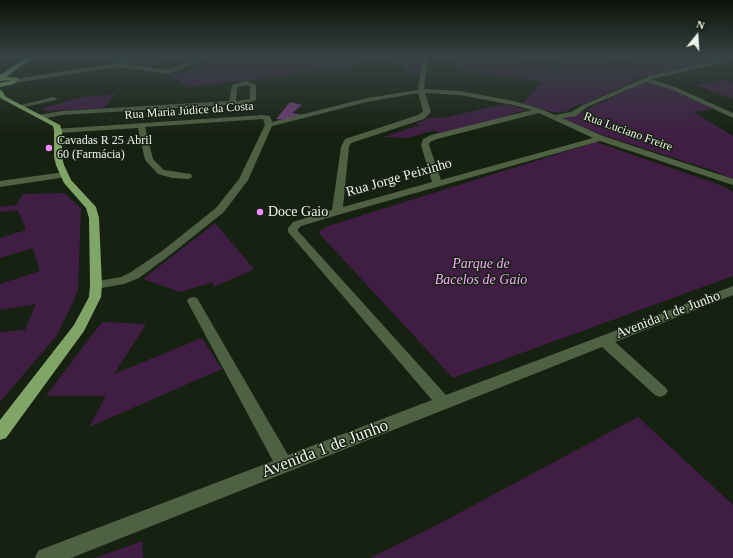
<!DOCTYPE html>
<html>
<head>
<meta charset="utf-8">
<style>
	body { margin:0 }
	#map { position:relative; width:733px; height:558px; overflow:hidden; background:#172111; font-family:Georgia,serif }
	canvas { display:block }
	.north { position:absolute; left:677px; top:16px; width:40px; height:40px; -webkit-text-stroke:3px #172111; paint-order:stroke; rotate:18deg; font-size:11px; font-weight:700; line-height:16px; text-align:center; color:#eef4ea }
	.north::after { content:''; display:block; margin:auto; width:14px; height:18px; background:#eef4ea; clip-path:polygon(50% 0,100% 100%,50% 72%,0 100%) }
</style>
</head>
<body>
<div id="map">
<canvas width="733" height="558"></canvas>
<div class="north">N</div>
</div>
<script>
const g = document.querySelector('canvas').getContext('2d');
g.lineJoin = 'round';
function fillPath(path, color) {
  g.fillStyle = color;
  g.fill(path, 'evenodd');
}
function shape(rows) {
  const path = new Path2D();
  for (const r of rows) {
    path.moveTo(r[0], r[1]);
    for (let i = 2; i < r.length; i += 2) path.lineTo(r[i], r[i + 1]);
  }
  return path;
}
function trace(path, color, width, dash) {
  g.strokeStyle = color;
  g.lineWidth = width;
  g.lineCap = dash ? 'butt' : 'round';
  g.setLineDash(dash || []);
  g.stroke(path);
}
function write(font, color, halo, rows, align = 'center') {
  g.font = font + ' Georgia,serif';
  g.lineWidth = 3;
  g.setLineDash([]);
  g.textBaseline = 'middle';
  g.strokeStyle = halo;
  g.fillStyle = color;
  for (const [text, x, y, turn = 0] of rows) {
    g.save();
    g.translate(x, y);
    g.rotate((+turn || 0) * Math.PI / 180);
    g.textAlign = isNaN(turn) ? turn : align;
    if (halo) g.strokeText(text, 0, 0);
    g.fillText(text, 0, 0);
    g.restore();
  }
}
fillPath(shape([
	[143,57,162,57,173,59,148,68,129,64,130,62],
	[221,57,271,57,273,59,301,57,377,57,383,60,286,76,187,87,169,74,184,73],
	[567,57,609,57,604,63,629,66,638,57,711,58,707,63,680,70,639,78,625,86,583,104,577,105,565,112,552,112,522,103,544,82,455,70,455,60,560,66],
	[421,59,419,74,406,75,406,69,397,63],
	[723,80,733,83,733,99,696,85],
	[647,81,670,88,714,109,693,112,733,136,733,180,715,171,602,135,564,119,565,117,573,116],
	[116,94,104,108,47,111,41,109,82,97],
	[504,104,527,110,511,114,513,116,440,133,434,130,408,138,383,137,420,125,416,123,430,118,444,118],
	[596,142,720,185,733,192,733,276,453,378,318,232,325,227],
	[64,193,81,208,78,289,75,298,57,335,0,402,0,332,25,330,36,304,0,310,0,284,40,271,33,248,0,258,0,238,26,230,18,210,0,212,0,207,16,205,23,194],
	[215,223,254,269,214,287,213,282,181,292,143,279],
	[102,322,146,324,114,374,202,338,222,369,89,427,106,396,46,396],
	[638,417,733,505,733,558,370,558,435,526],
	[142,540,143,558,95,558,142,541]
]), '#401e44');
fillPath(shape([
	[290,102,302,105,292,113,303,115,288,120,276,119]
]), '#723d7a');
fillPath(shape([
	[133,57,141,57,124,64,168,70,203,57,211,57,168,74,118,67,15,83,12,81,15,79,116,63,133,57],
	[422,57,428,57,424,89,460,91,514,101,541,109,555,115,571,112,583,105,650,76,717,61,715,57,722,58,722,63,651,79,675,87,733,113,733,118,671,89,646,82,587,107,576,116,562,118,603,136,733,179,733,185,600,141,341,214,301,226,298,229,298,231,446,395,733,286,733,295,615,342,665,387,668,391,665,395,660,397,655,395,602,347,71,558,35,558,38,551,45,548,273,461,187,301,189,298,193,297,197,298,288,455,432,400,288,232,288,228,293,222,332,210,341,147,345,139,418,115,423,111,418,93,367,102,272,126,248,180,224,212,170,255,139,278,124,284,96,289,92,288,90,285,92,282,121,277,131,272,162,251,216,208,239,179,265,125,263,119,145,127,153,159,164,170,191,174,192,176,191,178,188,179,172,178,158,174,145,160,138,128,58,133,54,131,55,129,263,115,270,116,272,122,367,98,418,90,422,57],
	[425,93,460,95,513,105,532,110,431,135,423,139,421,145,432,182,343,207,349,147,351,143,424,119,431,112,425,93],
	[539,113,593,138,441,180,429,145,430,142,437,139,539,113],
	[246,81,256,85,256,100,245,104,62,115,42,119,38,117,39,115,62,111,229,101,232,85,246,81],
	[246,85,250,86,250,99,236,101,237,87,246,85],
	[54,97,57,99,56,100,20,108,17,106,54,97],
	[64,172,68,175,67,177,0,187,0,181,64,172]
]), '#4e6143');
fillPath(shape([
	[27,57,34,57,6,77,18,78,18,80,14,84,0,87,0,83,12,80,0,81,0,75,27,57],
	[0,90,2,91,6,97,60,125,62,131,62,157,64,165,71,180,96,207,99,218,102,285,101,297,84,331,6,438,0,440,0,420,74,325,89,297,90,285,89,218,86,208,64,183,56,165,54,157,54,131,53,126,2,99,0,97,0,90]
]), '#7fa567');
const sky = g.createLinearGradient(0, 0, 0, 135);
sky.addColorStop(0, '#0d1209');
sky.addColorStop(0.42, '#364343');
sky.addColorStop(1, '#36434300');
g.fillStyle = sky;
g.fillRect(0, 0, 733, 135);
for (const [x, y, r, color] of [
	[49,148,4,"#ed8cfa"],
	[260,212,4,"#ed8cfa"]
]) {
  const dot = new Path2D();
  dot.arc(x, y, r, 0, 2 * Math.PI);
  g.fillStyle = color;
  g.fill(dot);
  trace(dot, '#172111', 1.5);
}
write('12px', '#eef4ea', '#172111', [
	["Rua Maria Júdice da Costa",189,111,-4],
	["Rua Luciano Freire",628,132,20]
]);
write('12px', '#eef4ea', '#172111', [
	["Cavadas R 25 Abril",57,141],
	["60 (Farmácia)",57,155]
], 'left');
write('14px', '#eef4ea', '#172111', [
	["Rua Jorge Peixinho",399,178,-16],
	["Avenida 1 de Junho",668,315,-21]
]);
write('14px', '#eef4ea', '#172111', [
	["Doce Gaio",268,212]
], 'left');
write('italic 14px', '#f4a7fe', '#172111', [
	["Parque de",481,264],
	["Bacelos de Gaio",481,280]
]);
write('17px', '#eef4ea', '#172111', [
	["Avenida 1 de Junho",325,449,-21]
]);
</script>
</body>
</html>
